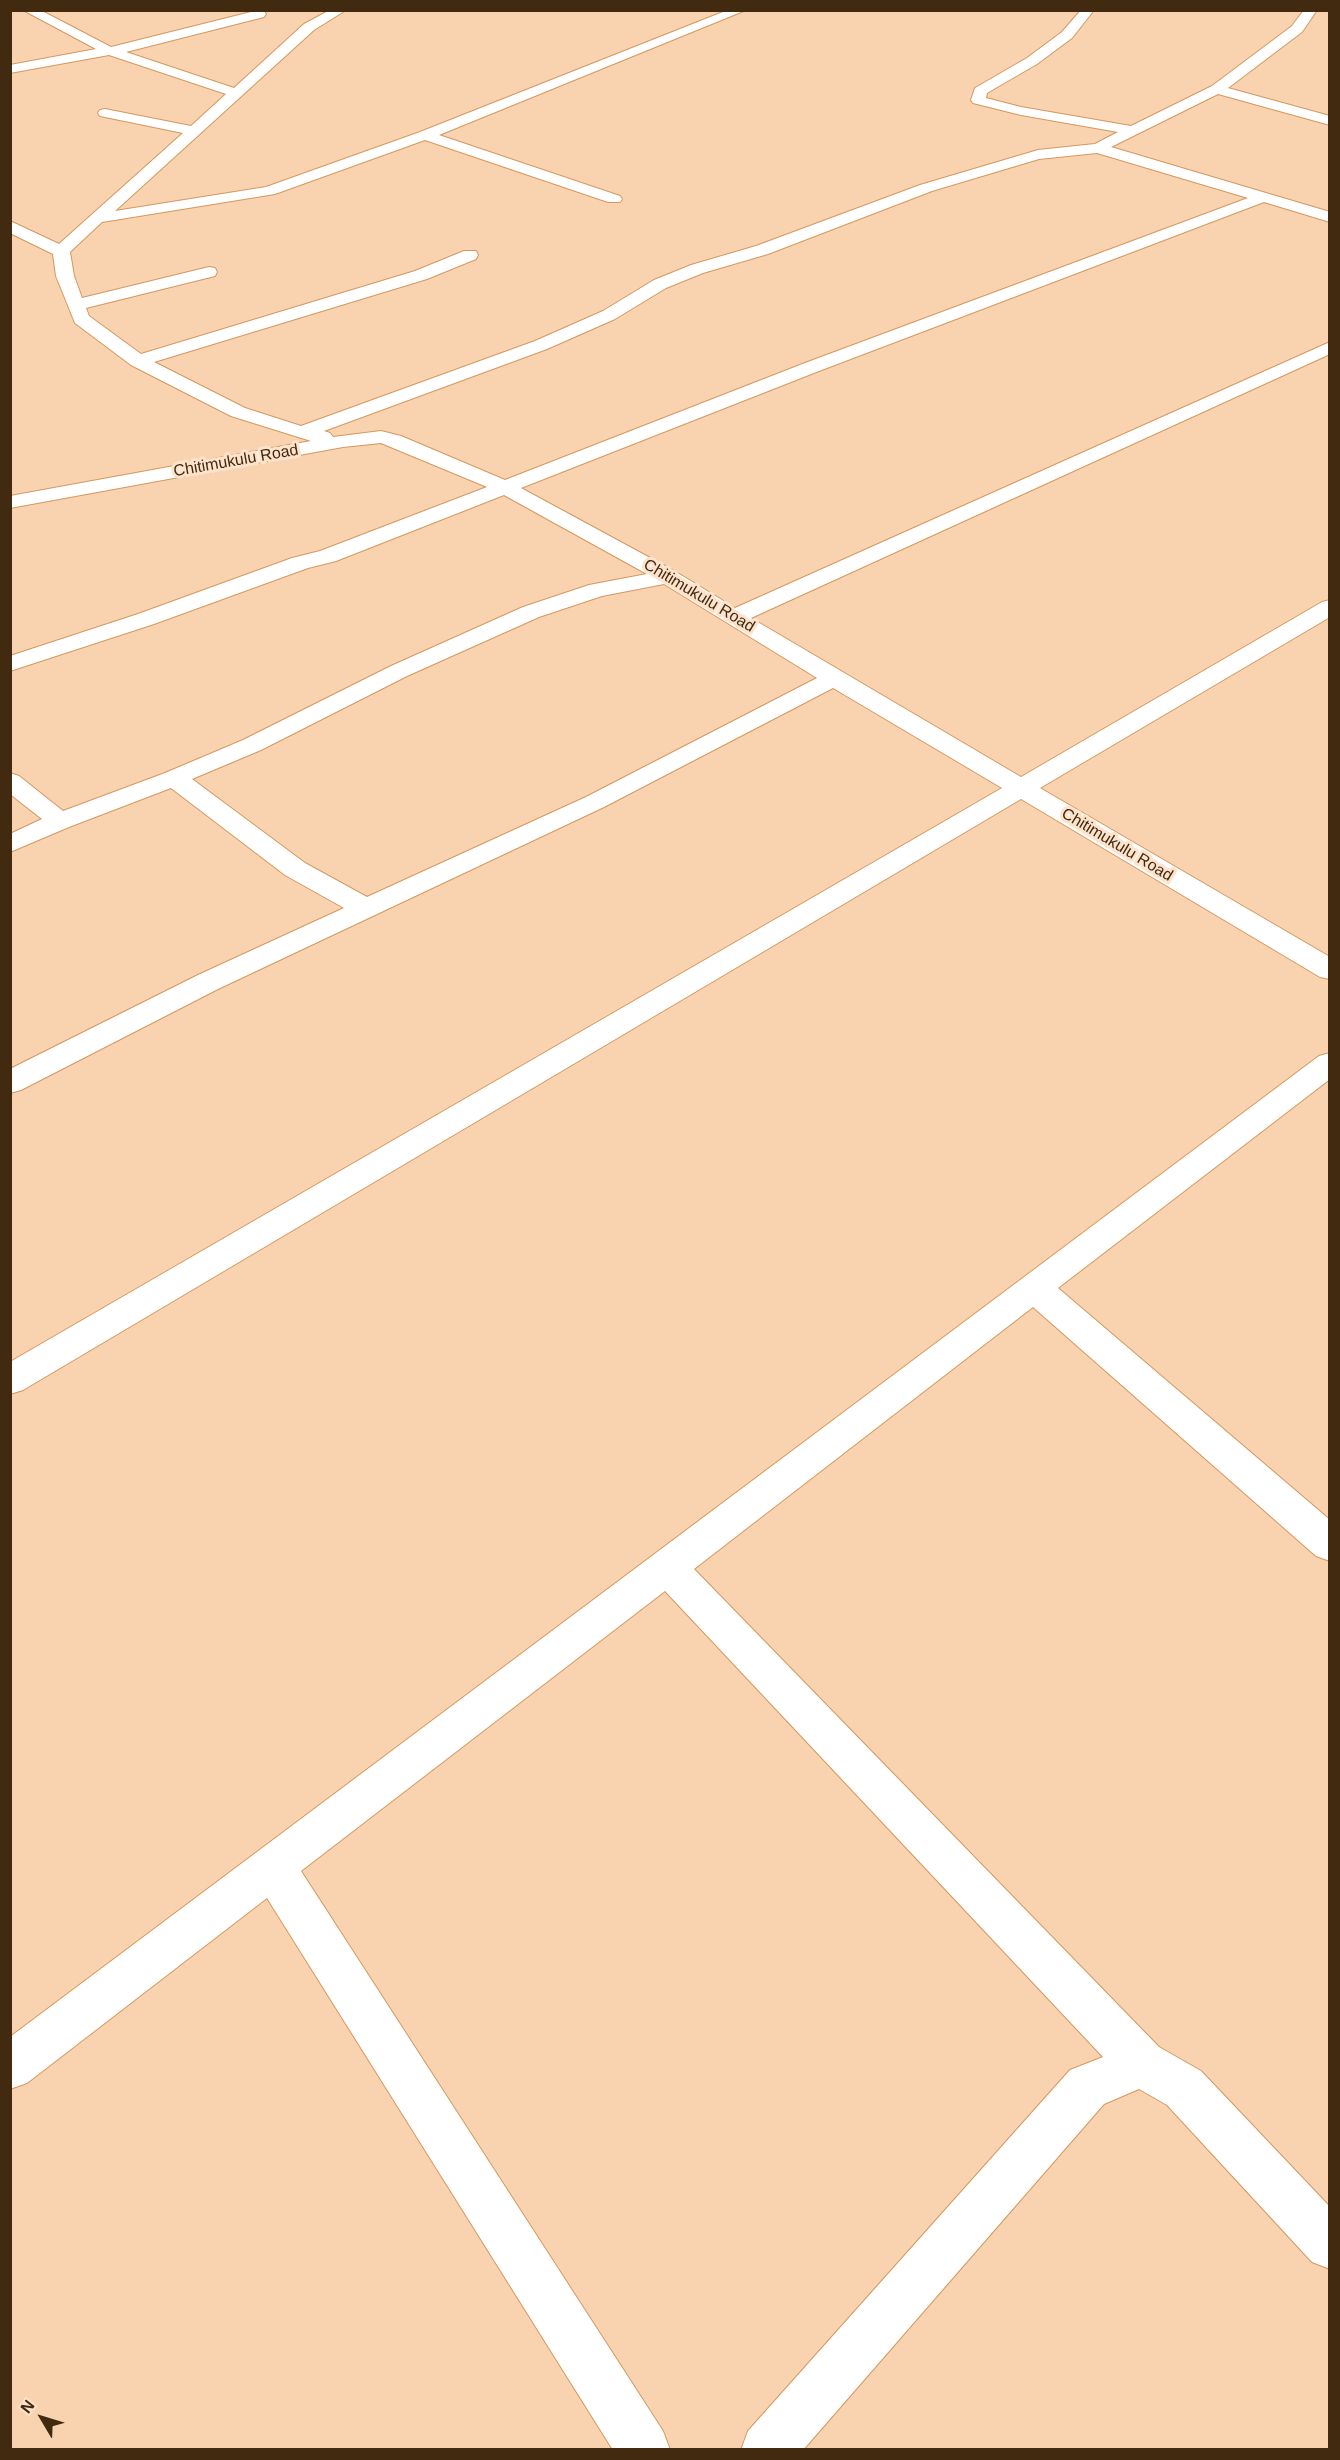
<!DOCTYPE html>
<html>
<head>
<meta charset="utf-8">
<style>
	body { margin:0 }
	#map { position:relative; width:1340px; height:2460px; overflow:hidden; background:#f9d3b0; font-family:Helvetica,sans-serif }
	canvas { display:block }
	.frame { position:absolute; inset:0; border:12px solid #422a11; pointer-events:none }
	.north { position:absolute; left:12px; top:2388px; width:60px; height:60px; -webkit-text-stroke:4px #fde3cc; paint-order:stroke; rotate:308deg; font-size:16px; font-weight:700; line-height:24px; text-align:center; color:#422a11 }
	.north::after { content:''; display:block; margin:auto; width:21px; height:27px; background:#422a11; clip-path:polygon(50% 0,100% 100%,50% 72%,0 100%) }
</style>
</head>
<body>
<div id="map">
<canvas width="1340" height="2460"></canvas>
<div class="frame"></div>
<div class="north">N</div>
</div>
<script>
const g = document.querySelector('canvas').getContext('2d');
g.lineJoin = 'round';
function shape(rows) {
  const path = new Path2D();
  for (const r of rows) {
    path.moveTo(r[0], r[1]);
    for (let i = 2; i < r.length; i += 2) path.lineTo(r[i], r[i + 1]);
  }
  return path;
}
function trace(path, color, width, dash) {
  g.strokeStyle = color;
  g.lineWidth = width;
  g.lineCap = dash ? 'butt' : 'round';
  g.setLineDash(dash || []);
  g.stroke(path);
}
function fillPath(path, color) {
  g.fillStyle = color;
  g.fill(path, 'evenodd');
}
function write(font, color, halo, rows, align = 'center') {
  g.font = font + ' Helvetica,sans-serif';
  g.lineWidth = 6;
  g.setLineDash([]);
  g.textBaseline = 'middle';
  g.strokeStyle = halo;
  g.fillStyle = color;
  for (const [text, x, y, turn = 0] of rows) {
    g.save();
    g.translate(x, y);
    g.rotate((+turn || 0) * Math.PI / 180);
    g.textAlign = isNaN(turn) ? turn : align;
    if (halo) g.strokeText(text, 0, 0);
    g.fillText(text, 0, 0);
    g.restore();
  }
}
const minor = shape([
	[23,10,40,10,111,47,259,10,264,11,266,14,264,17,126,52,234,88,304,24,330,10,346,10,314,30,115,211,266,187,420,132,728,10,746,10,439,135,620,196,622,199,620,202,608,202,425,140,275,194,102,222,70,252,74,276,82,298,209,267,215,268,217,272,215,276,86,308,89,316,141,354,415,271,464,251,476,251,478,255,476,259,427,279,154,362,245,408,301,426,535,341,603,311,654,280,691,265,756,246,920,185,1038,150,1095,144,1118,132,1021,115,973,103,971,100,975,88,1027,58,1062,32,1081,10,1094,10,1072,38,1037,64,987,93,986,98,1021,107,1131,126,1212,86,1292,26,1304,10,1317,10,1302,32,1228,88,1330,116,1330,125,1218,94,1111,147,1330,212,1330,222,1264,202,819,371,521,488,676,572,735,608,1330,342,1330,354,751,618,1021,777,1322,602,1330,600,1330,617,1040,788,1330,957,1330,979,1320,977,1021,799,23,1390,10,1394,10,1362,1002,788,833,688,604,807,218,989,21,1090,10,1093,10,1069,198,975,344,908,285,875,171,788,69,827,10,852,10,834,42,819,10,794,10,773,19,776,63,811,165,773,243,740,391,666,523,607,589,585,647,574,504,495,336,561,308,568,154,624,10,671,10,656,138,614,292,558,320,551,487,487,381,443,343,447,10,508,10,496,311,441,231,416,131,365,75,323,56,276,53,254,10,233,10,221,59,244,183,133,100,116,98,113,100,110,105,109,191,126,226,94,109,55,10,73,10,65,96,49,23,10],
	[1097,153,1248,198,805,363,505,480,401,436,381,431,333,437,330,433,324,431,547,349,615,319,666,288,703,273,768,254,932,191,1039,159,1097,153],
	[664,584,817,678,586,797,367,897,305,863,192,779,261,750,407,676,539,617,602,596,664,584],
	[1330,1053,1330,1079,1058,1288,1330,1520,1330,1561,1316,1556,1033,1307,694,1569,1159,2047,1201,2071,1330,2207,1330,2269,1312,2262,1167,2105,1139,2089,1104,2104,803,2450,741,2450,748,2431,1070,2070,1103,2057,665,1591,301,1871,663,2431,670,2450,613,2450,267,1898,27,2083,10,2089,10,2037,1319,1056,1330,1053]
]);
trace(minor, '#d4985d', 2);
fillPath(minor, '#fff');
write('16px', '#422a11', '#fde3cc', [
	["Chitimukulu Road",236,461,-10],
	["Chitimukulu Road",699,596,31],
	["Chitimukulu Road",1117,845,31]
]);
</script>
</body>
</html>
